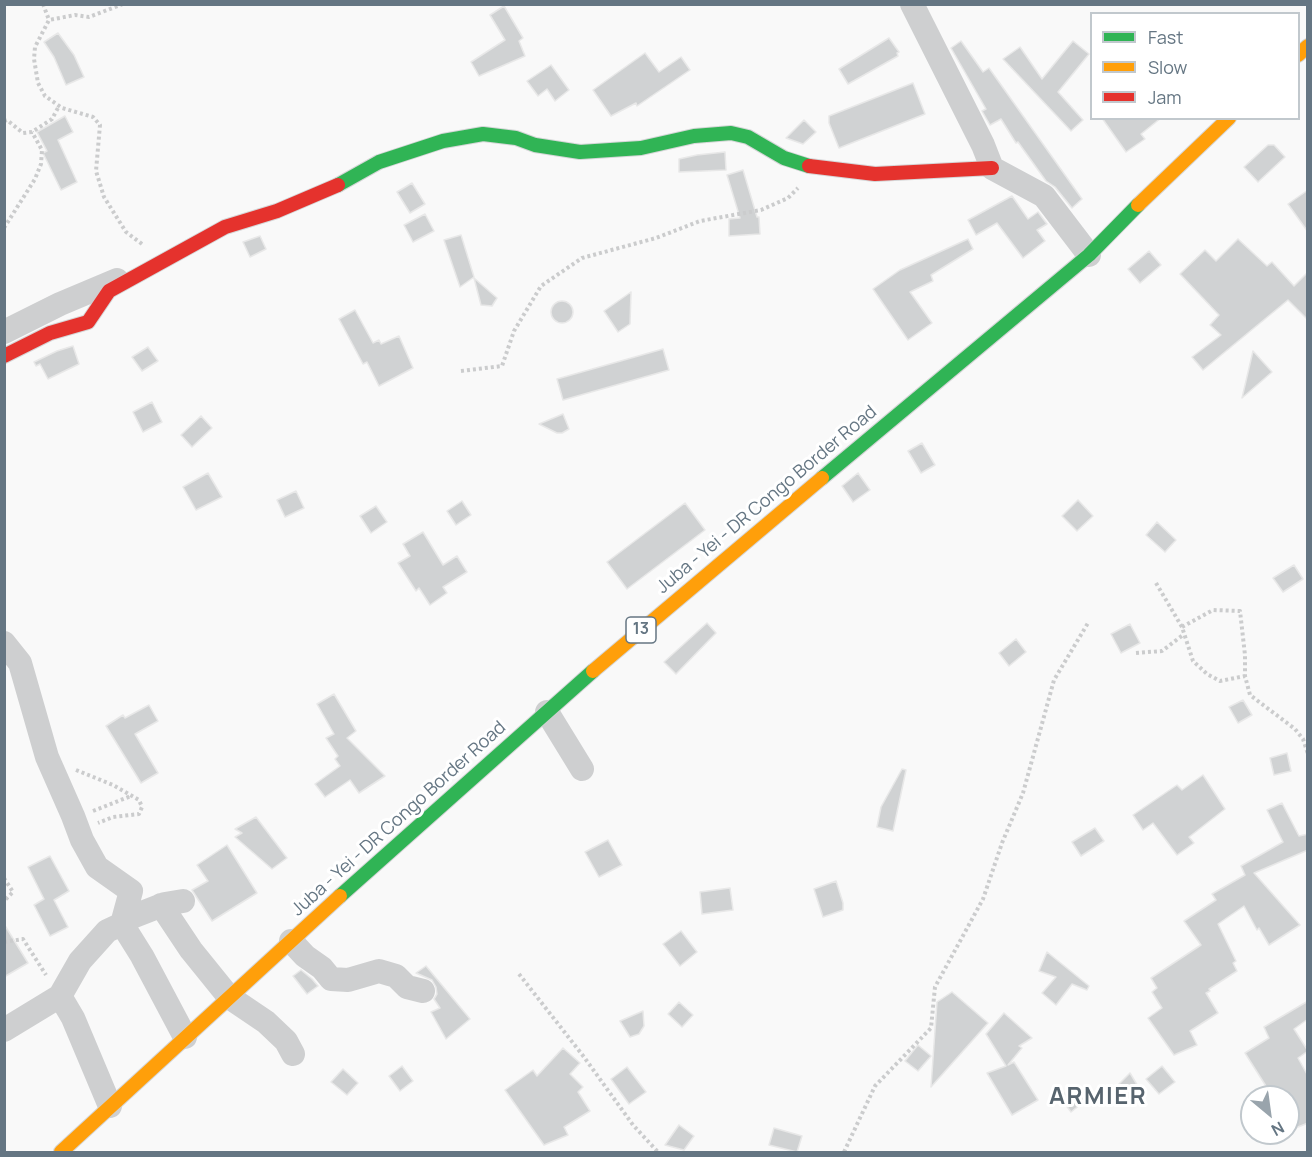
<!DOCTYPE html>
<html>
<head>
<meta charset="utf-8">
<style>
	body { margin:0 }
	#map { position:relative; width:1312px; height:1157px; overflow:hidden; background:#f9f9f9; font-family:Manrope,sans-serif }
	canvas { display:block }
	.frame { position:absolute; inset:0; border:6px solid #657683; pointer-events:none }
	.legend { position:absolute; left:1090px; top:12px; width:210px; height:108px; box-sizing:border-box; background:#fff; border:2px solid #c1c8cd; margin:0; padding:8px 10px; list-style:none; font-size:18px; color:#657683 }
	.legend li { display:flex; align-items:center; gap:12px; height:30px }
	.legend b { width:30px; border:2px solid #c1c8cd }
	.north { position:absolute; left:1240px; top:1085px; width:60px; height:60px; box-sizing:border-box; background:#fff; border:2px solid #c1c8cd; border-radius:50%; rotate:151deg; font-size:16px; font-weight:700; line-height:24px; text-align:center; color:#657683 }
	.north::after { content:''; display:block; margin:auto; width:21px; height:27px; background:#99a4ac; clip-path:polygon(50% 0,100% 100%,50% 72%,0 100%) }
</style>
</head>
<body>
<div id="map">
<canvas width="1312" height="1157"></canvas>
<div class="frame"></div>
<ul class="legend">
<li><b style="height:8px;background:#30b455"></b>Fast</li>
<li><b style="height:8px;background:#ff9f0a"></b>Slow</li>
<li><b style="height:8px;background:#e5322d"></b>Jam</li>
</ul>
<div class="north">N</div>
</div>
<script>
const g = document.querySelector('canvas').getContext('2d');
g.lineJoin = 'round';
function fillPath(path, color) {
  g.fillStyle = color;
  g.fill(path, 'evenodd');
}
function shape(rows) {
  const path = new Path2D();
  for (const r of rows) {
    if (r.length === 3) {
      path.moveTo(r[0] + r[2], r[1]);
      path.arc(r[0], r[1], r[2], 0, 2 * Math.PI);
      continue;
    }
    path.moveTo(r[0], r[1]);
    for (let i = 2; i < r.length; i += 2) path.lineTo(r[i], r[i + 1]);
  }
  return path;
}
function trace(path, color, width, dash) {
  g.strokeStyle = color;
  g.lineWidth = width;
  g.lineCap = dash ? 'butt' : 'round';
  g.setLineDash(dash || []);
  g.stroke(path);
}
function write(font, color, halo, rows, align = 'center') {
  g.font = font + ' Manrope,sans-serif';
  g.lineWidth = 6;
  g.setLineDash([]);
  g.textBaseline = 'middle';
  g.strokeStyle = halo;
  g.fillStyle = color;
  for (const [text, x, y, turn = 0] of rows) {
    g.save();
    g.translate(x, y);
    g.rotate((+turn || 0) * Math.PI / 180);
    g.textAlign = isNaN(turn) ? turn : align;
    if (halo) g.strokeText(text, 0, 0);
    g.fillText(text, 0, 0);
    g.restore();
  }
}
const building = shape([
	[504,6,523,38,519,41,525,56,479,76,471,62,505,40,490,15,504,6],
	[58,33,74,55,84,77,66,85,54,57,44,42,58,33],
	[889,38,899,52,897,53,898,56,848,84,839,69,889,38],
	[961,41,983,72,989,68,1082,199,1072,208,1055,187,1046,181,1018,142,1016,143,1001,119,990,125,982,111,986,109,951,48,961,41],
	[1073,41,1089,54,1058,92,1083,120,1071,131,1003,59,1020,47,1042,79,1073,41],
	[645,53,659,72,681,57,690,70,637,106,636,103,611,116,593,90,645,53],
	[551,65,569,90,555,101,547,89,538,96,527,81,551,65],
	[913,83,925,114,839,148,829,123,829,116,913,83],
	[65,116,73,132,58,140,77,182,61,190,43,153,47,151,37,132,65,116],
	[1102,118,1161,118,1141,134,1145,139,1126,152,1102,118],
	[804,120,816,132,803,144,786,138,804,120],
	[1268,145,1274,145,1285,157,1258,182,1244,167,1268,145],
	[725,152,726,170,679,172,679,159,697,155,725,152],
	[743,170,757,217,759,217,760,234,729,236,729,219,740,218,727,175,743,170],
	[412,183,425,204,410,213,397,192,412,183],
	[1308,190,1308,232,1288,204,1308,190],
	[1012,196,1028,219,1038,212,1047,224,1037,230,1045,241,1023,258,997,223,976,235,968,220,1012,196],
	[425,214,434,231,413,242,404,225,425,214],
	[461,235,474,277,460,287,444,240,461,235],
	[260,236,266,249,250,257,243,242,260,236],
	[968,239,973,249,931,275,933,281,910,292,932,323,908,340,873,289,900,270,968,239],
	[1238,239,1267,266,1272,262,1294,286,1308,272,1308,320,1288,300,1203,370,1192,357,1221,335,1210,325,1219,315,1180,274,1205,250,1216,261,1238,239],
	[1149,251,1161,265,1140,283,1128,269,1149,251],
	[474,278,497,298,492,306,481,305,474,278],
	[631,292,630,324,618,332,604,311,631,292],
	[562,312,11],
	[355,310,373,343,379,340,381,344,399,336,413,368,379,386,367,362,363,364,339,319,355,310],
	[73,346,79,364,48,379,40,364,36,366,34,362,57,351,73,346],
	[148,347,158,361,142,371,132,357,148,347],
	[663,349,669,370,563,400,557,379,663,349],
	[1253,351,1272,372,1242,398,1253,351],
	[152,402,162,422,143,432,133,412,152,402],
	[563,414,569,429,562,433,557,433,539,424,563,414],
	[201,416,212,428,192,447,181,435,201,416],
	[922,443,935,465,921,473,908,451,922,443],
	[208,473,222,497,196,510,183,487,208,473],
	[858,473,870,490,853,502,842,486,858,473],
	[296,491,304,508,285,517,277,500,296,491],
	[1078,500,1093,516,1077,531,1062,516,1078,500],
	[462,501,471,515,456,525,447,511,462,501],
	[685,503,705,530,627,589,607,562,685,503],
	[376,506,387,522,371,533,360,516,376,506],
	[1157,522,1176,540,1165,552,1146,535,1157,522],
	[423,532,443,565,457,556,467,572,443,587,447,593,430,605,419,588,416,591,398,563,410,556,403,544,423,532],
	[1294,565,1303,579,1283,592,1273,578,1294,565],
	[707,623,716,633,676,674,664,662,707,623],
	[1130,624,1140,643,1121,653,1111,634,1130,624],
	[1016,639,1026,652,1009,666,999,653,1016,639],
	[334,694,356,731,347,738,385,776,359,793,350,780,325,797,315,784,340,766,335,759,338,756,326,738,334,734,317,704,334,694],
	[1243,700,1252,715,1238,723,1229,707,1243,700],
	[149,705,158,721,135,734,158,773,141,783,106,726,123,715,125,718,149,705],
	[1287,753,1291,771,1274,775,1270,758,1287,753],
	[902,769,906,770,893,831,877,827,881,807,902,769],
	[1203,775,1225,809,1189,837,1194,843,1177,855,1153,823,1143,830,1133,815,1177,785,1182,790,1203,775],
	[1282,803,1299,836,1308,834,1308,850,1254,873,1300,925,1269,945,1259,928,1257,930,1244,906,1218,924,1236,961,1233,963,1237,971,1209,989,1210,991,1206,993,1218,1013,1190,1031,1197,1045,1174,1055,1148,1018,1162,1008,1152,992,1157,988,1151,978,1201,945,1184,921,1216,900,1212,894,1245,875,1241,866,1283,842,1267,810,1282,803],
	[256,817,287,858,272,869,235,837,242,833,235,829,256,817],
	[1095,828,1104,841,1081,856,1072,842,1095,828],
	[608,840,622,865,599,877,585,852,608,840],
	[227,845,257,893,212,921,192,890,208,881,197,865,227,845],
	[50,856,69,891,54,900,68,927,50,936,34,905,44,899,28,867,50,856],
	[836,881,843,903,843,910,823,917,814,889,836,881],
	[730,888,733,910,702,914,700,892,730,888],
	[4,924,28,963,4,977,4,924],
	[681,931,697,952,680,966,663,944,681,931],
	[1047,952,1089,986,1087,990,1072,984,1056,1005,1042,993,1056,977,1039,971,1047,952],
	[426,966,470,1019,446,1039,431,1012,440,1008,434,999,437,994,436,987,432,980,416,973,426,966],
	[301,970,312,979,318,986,307,994,293,976,301,970],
	[952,992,988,1023,931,1087,937,1002,952,992],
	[1308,1001,1308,1019,1294,1029,1308,1051,1298,1058,1308,1076,1308,1123,1293,1129,1288,1115,1288,1097,1280,1097,1277,1091,1271,1094,1245,1053,1269,1038,1264,1027,1308,1001],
	[679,1002,693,1015,682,1027,668,1014,679,1002],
	[643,1011,644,1026,639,1034,630,1037,620,1021,643,1011],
	[1004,1013,1032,1038,1019,1046,1022,1048,1008,1065,1014,1062,1038,1100,1012,1115,987,1073,1006,1066,986,1034,1004,1013],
	[918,1045,931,1056,918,1071,905,1061,918,1045],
	[563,1048,580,1063,570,1074,583,1087,578,1092,590,1111,564,1127,568,1135,544,1145,505,1090,533,1070,537,1076,563,1048],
	[402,1066,413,1081,400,1091,389,1076,402,1066],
	[1162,1066,1175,1082,1159,1094,1146,1079,1162,1066],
	[627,1067,646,1092,629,1104,611,1079,627,1067],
	[343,1069,358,1083,347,1095,331,1082,343,1069],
	[1130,1073,1139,1088,1129,1099,1116,1087,1130,1073],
	[1074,1086,1085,1101,1071,1112,1060,1097,1074,1086],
	[679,1125,694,1136,684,1150,665,1145,679,1125],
	[774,1128,802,1136,797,1152,769,1145,774,1128]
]);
fillPath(building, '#d0d2d3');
trace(building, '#e8e8e8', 1.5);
const fast = shape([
	[338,185,379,162,443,141,483,134,516,138,535,145,580,152,641,148,694,136,731,133,748,137,784,158,809,166],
	[822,478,1089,255,1138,205],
	[340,896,593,671]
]);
const slow = shape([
	[1298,55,1308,46],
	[1138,205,1229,118],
	[593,671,822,478],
	[61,1152,340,896]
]);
const jam = shape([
	[809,166,875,174,992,168],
	[4,356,50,333,88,322,109,291,225,227,277,211,338,185]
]);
trace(fast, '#d5d6d7', 16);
trace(slow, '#d5d6d7', 16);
trace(jam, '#d5d6d7', 16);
trace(shape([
	[43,4,49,20],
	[123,4,89,17,75,15,49,20,35,47,34,59,38,83,45,96,62,108,93,117,100,125,96,171,104,197,126,232,142,244],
	[4,121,7,120,23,133,32,132,52,119,59,106],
	[4,228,35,179,41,164,42,150,32,132],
	[461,371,502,366,514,331,541,286,582,258,656,238,700,221,761,210,788,198,798,188],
	[1156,583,1182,627,1193,661,1207,674,1220,681,1245,676],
	[1182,627,1213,610,1240,611,1245,655,1245,676,1250,695,1295,729,1303,739,1308,754],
	[1136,653,1162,651,1183,635],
	[76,770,113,785,139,800,142,807,139,814,113,817,98,823],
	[93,811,131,796],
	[4,878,13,892,4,901],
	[4,942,23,939,46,975],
	[519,974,584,1057,633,1125,658,1152],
	[844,1152,875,1086,931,1028,935,987,983,899,1002,843,1023,793,1054,680,1088,623]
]), '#cbcccd', 4, [3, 3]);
trace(shape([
	[912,4,983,145,992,168,1044,196,1089,255],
	[4,332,60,304,117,280],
	[4,643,20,663,47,757,73,816,82,840,97,867,131,891,122,924,107,931,80,961,60,996,73,1018,110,1106],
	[547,712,582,769],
	[161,905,191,950,229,997,266,1022,286,1041,293,1054],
	[124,920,165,904,183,901],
	[122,924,142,956,185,1037],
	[291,941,305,956,322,968,331,979,348,980,379,971,396,976,407,987,423,991],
	[4,1030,60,996]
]), '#cecfd0', 24);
trace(fast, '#30b455', 14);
trace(slow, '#ff9f0a', 14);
trace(jam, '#e5322d', 14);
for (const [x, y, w] of [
	[641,630,30]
]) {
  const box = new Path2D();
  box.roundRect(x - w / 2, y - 13, w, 26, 4.5);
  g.fillStyle = '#fff';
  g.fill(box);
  trace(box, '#657683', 1.5);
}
write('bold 16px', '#657683', null, [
	["13",641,630]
]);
write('18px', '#657683', '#fff', [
	["Juba - Yei - DR Congo Border Road",767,500,-40],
	["Juba - Yei - DR Congo Border Road",399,819,-42]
]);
g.letterSpacing = '1.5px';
write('bold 24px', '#57646e', '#fff', [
	["ARMIER",1098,1097]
]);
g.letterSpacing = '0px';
</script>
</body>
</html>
